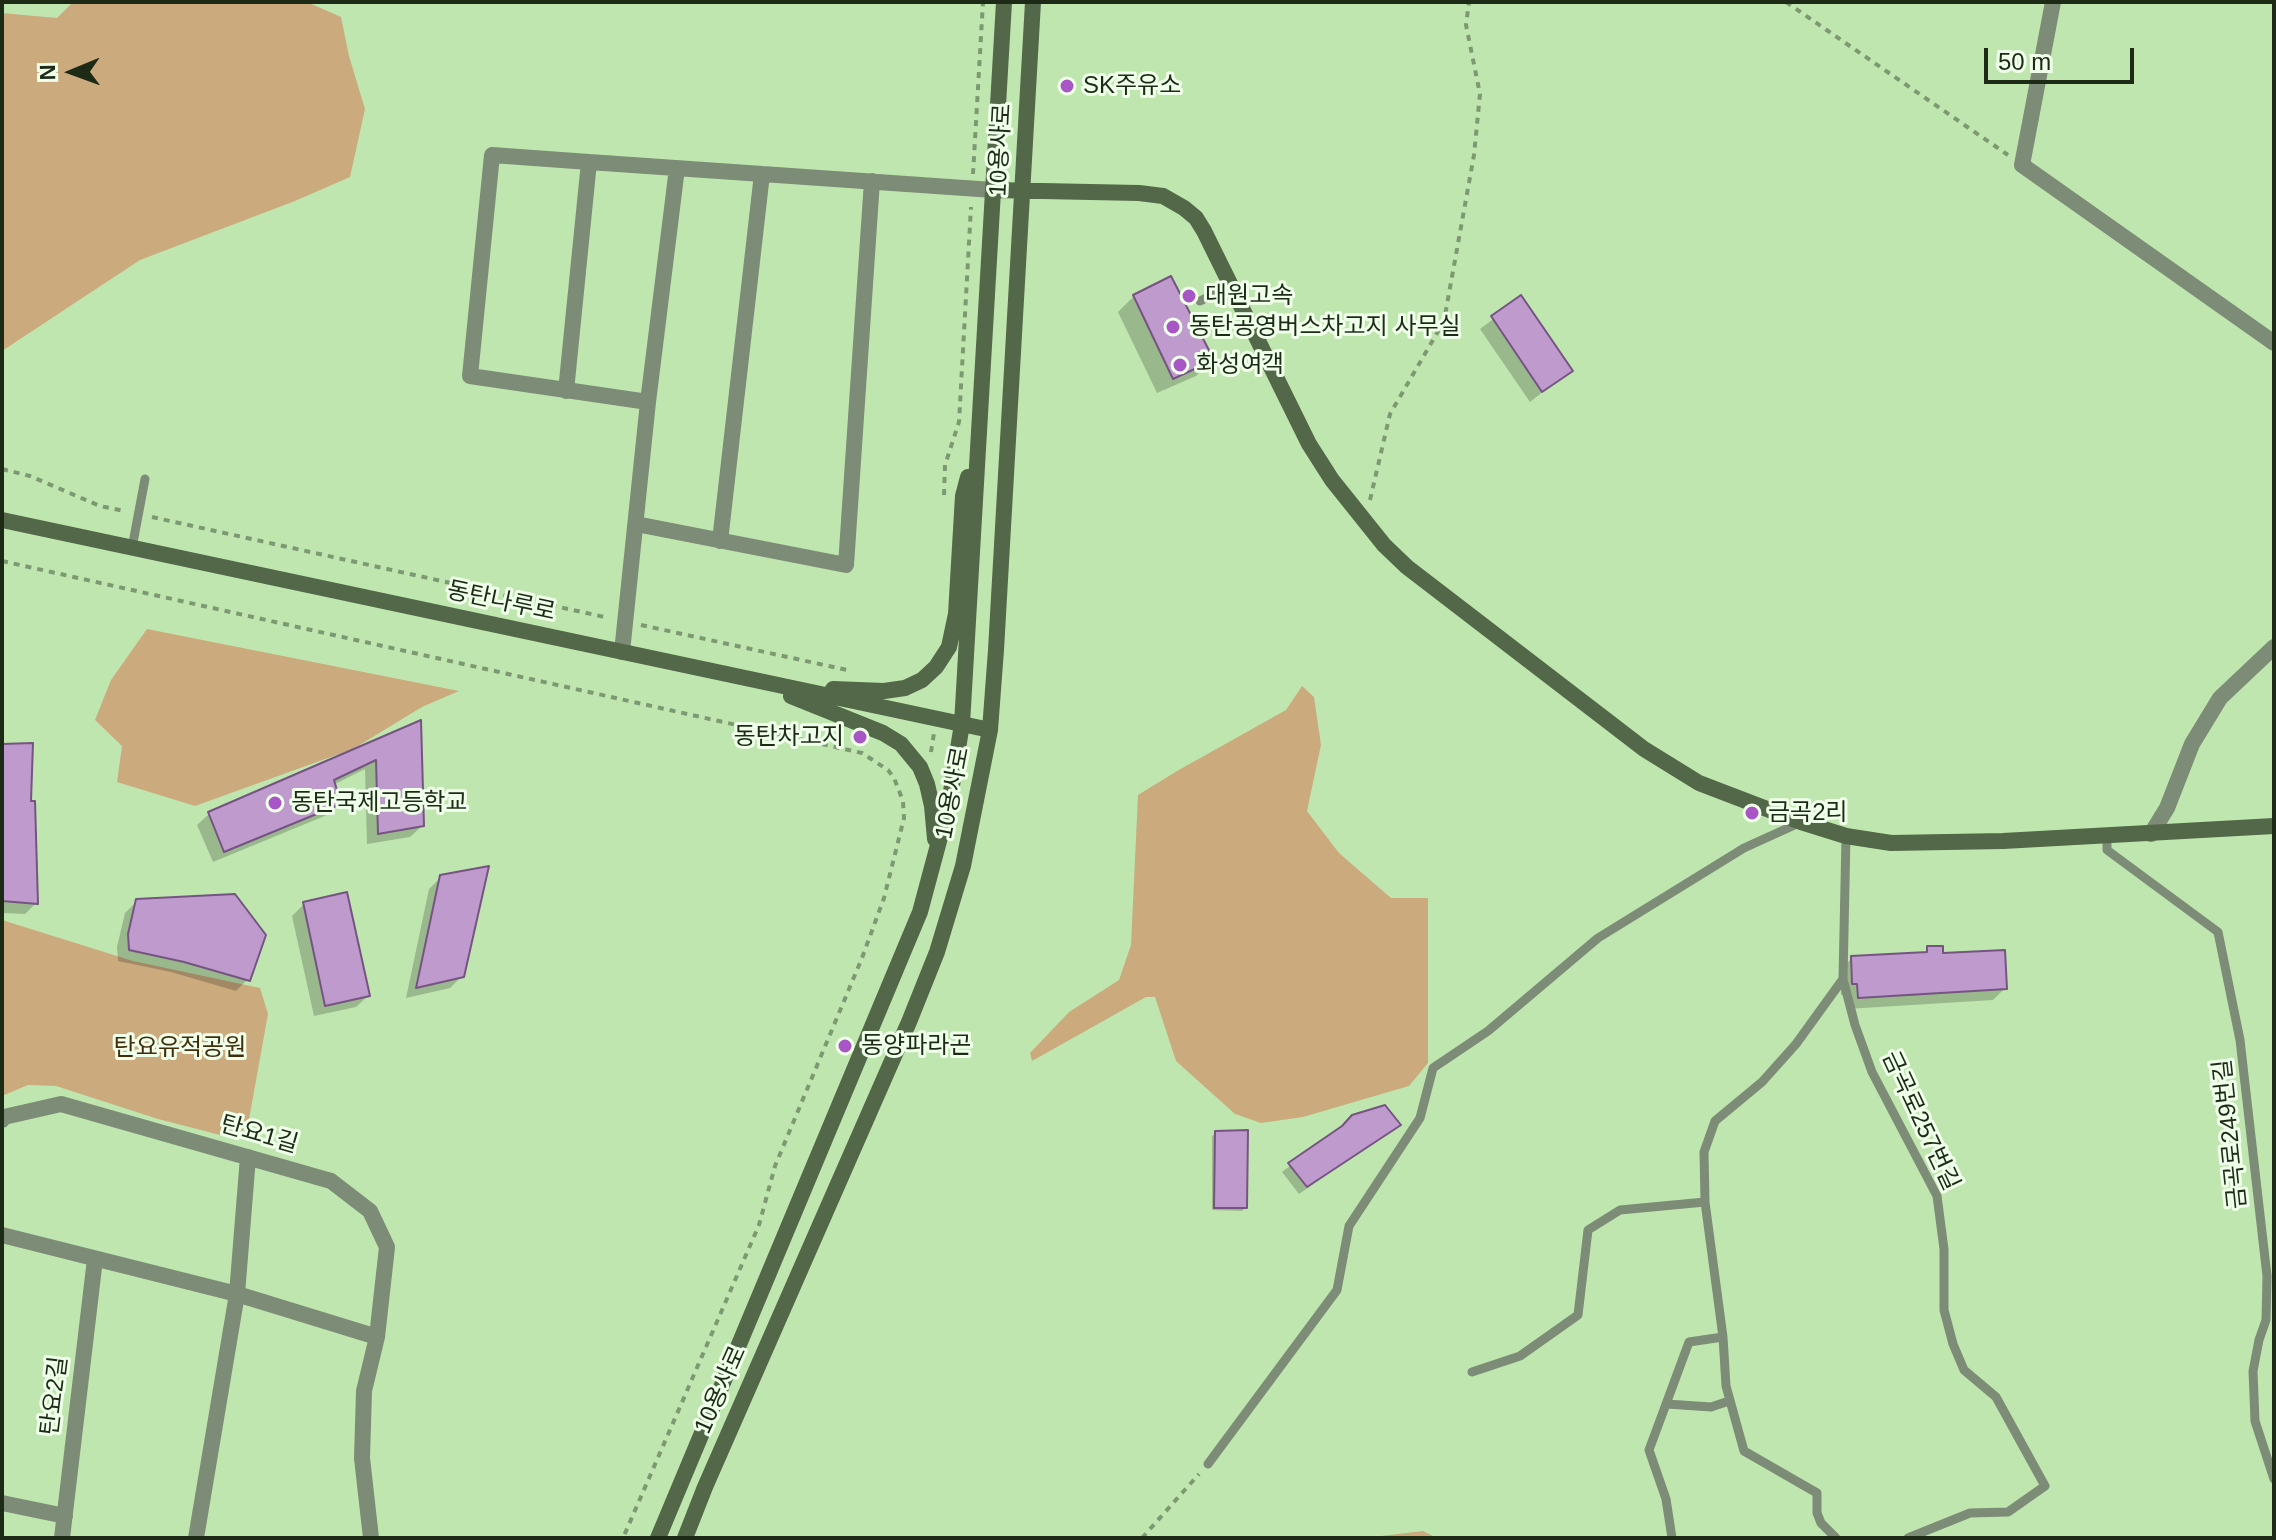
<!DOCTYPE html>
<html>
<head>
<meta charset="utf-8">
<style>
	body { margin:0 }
	#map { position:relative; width:2276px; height:1540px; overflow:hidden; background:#c0e6b0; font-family:Arial,sans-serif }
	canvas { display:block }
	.frame { position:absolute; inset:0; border:4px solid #1c2a16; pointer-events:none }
	.north { position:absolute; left:32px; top:32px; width:80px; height:80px; -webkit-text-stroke:6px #f0ffea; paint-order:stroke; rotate:269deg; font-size:22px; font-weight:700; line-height:32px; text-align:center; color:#1c2a16 }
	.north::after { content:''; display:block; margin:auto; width:28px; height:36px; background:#1c2a16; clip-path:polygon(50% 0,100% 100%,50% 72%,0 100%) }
	.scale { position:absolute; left:1984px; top:48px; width:150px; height:36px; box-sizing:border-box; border:4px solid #1c2a16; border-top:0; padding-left:10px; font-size:24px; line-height:28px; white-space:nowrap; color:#1c2a16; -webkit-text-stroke:6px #f0ffea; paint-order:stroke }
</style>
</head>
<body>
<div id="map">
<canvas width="2276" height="1540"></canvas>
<div class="frame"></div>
<div class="north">N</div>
<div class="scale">50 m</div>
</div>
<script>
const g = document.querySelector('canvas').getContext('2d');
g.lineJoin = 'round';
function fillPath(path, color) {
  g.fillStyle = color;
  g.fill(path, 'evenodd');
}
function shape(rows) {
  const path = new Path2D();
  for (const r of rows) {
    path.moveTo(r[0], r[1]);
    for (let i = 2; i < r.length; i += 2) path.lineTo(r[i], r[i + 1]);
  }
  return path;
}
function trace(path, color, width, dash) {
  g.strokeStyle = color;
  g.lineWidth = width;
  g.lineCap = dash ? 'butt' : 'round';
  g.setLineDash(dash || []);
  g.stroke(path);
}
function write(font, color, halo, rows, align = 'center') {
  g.font = font + ' Arial,"Noto Sans KR",sans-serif';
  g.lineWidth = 6;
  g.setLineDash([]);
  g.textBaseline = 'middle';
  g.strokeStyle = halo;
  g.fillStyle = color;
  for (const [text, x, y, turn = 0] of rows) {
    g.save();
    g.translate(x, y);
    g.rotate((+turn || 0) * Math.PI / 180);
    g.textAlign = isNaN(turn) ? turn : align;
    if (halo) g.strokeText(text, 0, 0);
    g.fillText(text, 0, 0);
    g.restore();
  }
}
fillPath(shape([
	[73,2,307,2,341,17,349,56,365,109,350,177,295,201,140,260,2,351,2,13,57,18],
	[147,629,459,691,422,707,353,749,195,806,117,782,122,746,95,720,111,680],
	[1302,686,1314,697,1321,745,1307,811,1339,853,1391,898,1428,898,1428,1063,1409,1086,1303,1117,1261,1123,1235,1114,1176,1061,1155,997,1146,997,1032,1061,1030,1053,1069,1012,1119,980,1131,945,1138,795,1177,771,1286,710],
	[2,920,133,961,260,988,268,1014,248,1125,239,1134,228,1137,158,1119,56,1086,28,1085,2,1096],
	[1423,1531,1437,1538,1364,1538]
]), '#cbab7e');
fillPath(shape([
	[1134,296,1211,360,1196,376,1157,393,1118,312],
	[1521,298,1570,370,1530,402,1480,329],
	[419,723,422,826,410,837,367,844,365,769,333,785,339,803,327,815,213,862,197,825,209,814],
	[2,746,29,803,36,903,25,914,2,913],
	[441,877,462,976,450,988,406,998,429,889],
	[137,901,248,979,236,991,171,972,118,961,117,947,125,913],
	[304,904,368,996,356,1007,314,1016,292,916],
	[1928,948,2005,988,1993,1000,1847,1009,1846,995,1841,995,1840,970,1852,958,1922,955],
	[1353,1117,1398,1125,1299,1194,1282,1172],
	[1216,1133,1245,1208,1242,1211,1212,1210,1212,1136]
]), '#0003');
const building = shape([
	[1171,276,1214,360,1173,379,1133,295,1171,276],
	[1521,295,1573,371,1542,392,1491,316,1521,295],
	[421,720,424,826,378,834,376,760,334,780,341,804,224,852,208,812,421,720],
	[33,743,31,801,35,801,38,904,2,901,2,744,33,743],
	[489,866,464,977,416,988,440,875,489,866],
	[347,892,370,996,325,1006,303,902,347,892],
	[235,894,266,935,250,981,184,962,129,950,128,934,136,899,235,894],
	[1927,946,1943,946,1943,953,2005,950,2007,989,1858,998,1857,984,1852,984,1851,956,1927,952,1927,946],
	[1385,1105,1401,1125,1307,1187,1288,1163,1342,1126,1352,1115,1385,1105],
	[1248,1130,1247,1208,1214,1208,1215,1131,1248,1130]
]);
fillPath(building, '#bf9bcd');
trace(building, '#755482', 2);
trace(shape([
	[1786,2,2008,155],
	[973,174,983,2],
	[2,469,30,476,100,506,124,511],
	[944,495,945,465,959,422,971,207],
	[1370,500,1390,414,1444,321,1474,155,1480,94,1466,25,1469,2],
	[152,517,609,618],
	[2,561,862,753,888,770,894,778,903,801,904,818,884,898,862,958,775,1166,759,1225,623,1538],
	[641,625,847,670],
	[931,752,934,733],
	[1142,1538,1199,1474]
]), '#7d9971', 4, [6, 6]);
trace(shape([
	[1200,301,1231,286],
	[132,548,145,479],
	[1846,836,1843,979,1855,1025,1872,1072,1937,1196,1944,1249,1944,1310,1953,1344,1964,1370,1996,1397,2045,1486,2008,1512,1970,1513,1908,1538],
	[2107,837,2107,850,2218,932,2240,1040,2267,1276,2266,1320,2259,1340,2253,1371,2255,1421,2274,1479],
	[1723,1337,1726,1386,1744,1451,1817,1493,1817,1513,1821,1523,1836,1538],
	[1472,1372,1520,1356,1578,1315,1588,1230,1620,1210,1705,1202],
	[1667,1404,1711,1407,1729,1401],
	[1208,1464,1337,1290,1349,1226,1420,1118,1433,1068,1488,1031,1598,938,1744,848,1799,823],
	[1672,1538,1666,1499,1649,1450,1689,1342,1723,1337,1705,1202,1704,1152,1715,1121,1762,1082,1796,1044,1843,979]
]), '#7d8c77', 9);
trace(shape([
	[2053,2,2022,165,2274,343],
	[677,168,648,402,470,376,492,155,589,162,993,190],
	[566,391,589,162],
	[636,524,846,565,872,181],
	[720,541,762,174],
	[622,652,648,402],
	[2151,834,2167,808,2192,744,2220,698,2274,647],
	[2,1120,4,1117,61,1104,331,1181,370,1211,387,1247,377,1337,364,1391,362,1458,371,1538],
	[2,1235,237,1294,377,1337],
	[2,1503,65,1516],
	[62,1538,95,1259],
	[196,1538,237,1294,248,1157]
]), '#7d8c77', 16);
trace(shape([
	[993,190,1139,193,1163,196,1184,208,1196,218,1204,231,1309,444,1332,480,1384,545,1407,567,1644,749,1699,783,1801,822,1846,836,1891,843,2003,841,2274,826],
	[2,520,990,730],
	[833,689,884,691,905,688,922,680,936,667,949,647,956,614,963,496,968,477],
	[791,696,883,733,901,744,920,767,927,784,932,806,935,839],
	[658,1538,920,912,949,804,962,724,1004,2],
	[685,1538,705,1487,909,1022,937,952,963,866,990,730,996,650,1033,2]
]), '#526848', 16);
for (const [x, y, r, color] of [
	[1067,86,8,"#a856c5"],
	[1189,296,8,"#a856c5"],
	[1173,327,8,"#a856c5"],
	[1180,365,8,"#a856c5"],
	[860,737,8,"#a856c5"],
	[275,803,8,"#a856c5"],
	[1752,813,8,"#a856c5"],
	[845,1046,8,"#a856c5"]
]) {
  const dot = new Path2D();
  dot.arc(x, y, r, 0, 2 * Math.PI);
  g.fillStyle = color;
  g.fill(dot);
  trace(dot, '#f0ffea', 3);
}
write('24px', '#1c2a16', '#f0ffea', [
	["SK주유소",1083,86],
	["대원고속",1205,296],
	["동탄공영버스차고지 사무실",1189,327],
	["화성여객",1196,365],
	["동탄차고지",844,737,"right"],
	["동탄국제고등학교",291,803],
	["금곡2리",1768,813],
	["동양파라곤",861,1046]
], 'left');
write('24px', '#1c2a16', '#f0ffea', [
	["10용사로",1001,150,-87],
	["동탄나루로",501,602,12],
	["10용사로",953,793,-79],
	["금곡로257번길",1920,1121,65],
	["금곡로249번길",2231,1134,-96],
	["탄요1길",259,1135,16],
	["10용사로",721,1390,-66],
	["탄요2길",55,1396,-83]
]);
write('24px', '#412d0d', '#f0ffea', [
	["탄요유적공원",180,1048]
]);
</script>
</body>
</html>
